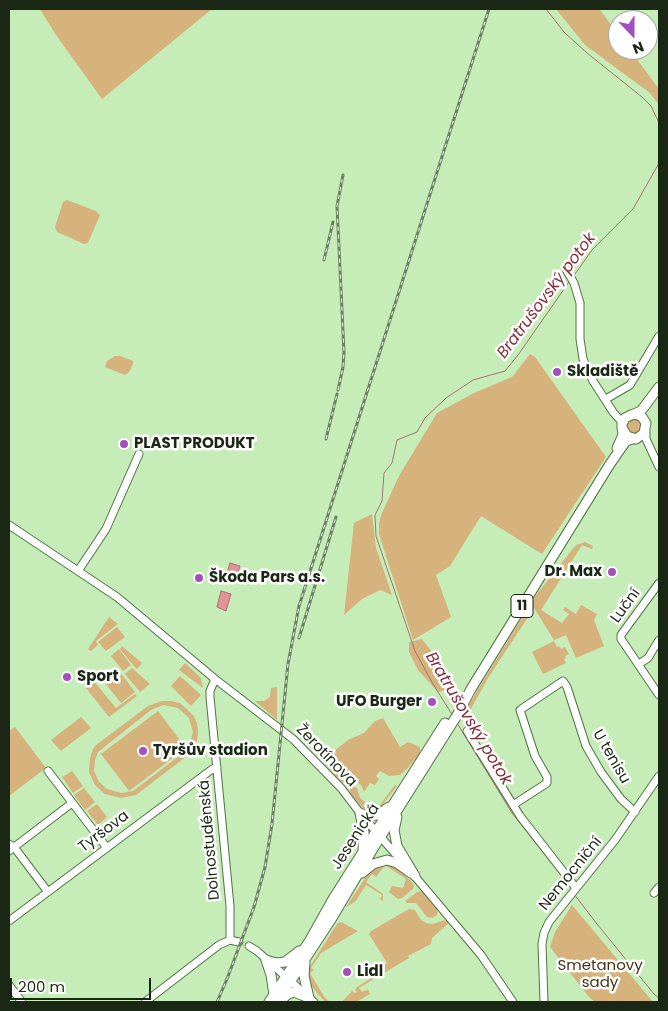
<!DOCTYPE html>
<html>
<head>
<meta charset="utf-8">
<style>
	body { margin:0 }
	#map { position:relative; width:668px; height:1011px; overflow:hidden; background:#c6ecb8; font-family:Poppins,sans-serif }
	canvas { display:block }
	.frame { position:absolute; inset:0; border:10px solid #192714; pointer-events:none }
	.north { position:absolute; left:608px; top:10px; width:50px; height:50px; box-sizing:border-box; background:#fff; border:1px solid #a3a9a1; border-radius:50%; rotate:158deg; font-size:14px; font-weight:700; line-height:20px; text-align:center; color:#192714 }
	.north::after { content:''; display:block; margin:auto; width:18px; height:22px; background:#a44fbe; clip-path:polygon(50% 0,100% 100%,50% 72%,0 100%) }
	.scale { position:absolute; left:10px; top:978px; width:141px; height:22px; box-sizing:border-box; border:2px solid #192714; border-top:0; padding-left:6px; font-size:15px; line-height:18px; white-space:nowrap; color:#192714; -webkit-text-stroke:4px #fff; paint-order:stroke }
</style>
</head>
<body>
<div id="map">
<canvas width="668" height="1011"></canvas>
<div class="frame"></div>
<div class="north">N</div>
<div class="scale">200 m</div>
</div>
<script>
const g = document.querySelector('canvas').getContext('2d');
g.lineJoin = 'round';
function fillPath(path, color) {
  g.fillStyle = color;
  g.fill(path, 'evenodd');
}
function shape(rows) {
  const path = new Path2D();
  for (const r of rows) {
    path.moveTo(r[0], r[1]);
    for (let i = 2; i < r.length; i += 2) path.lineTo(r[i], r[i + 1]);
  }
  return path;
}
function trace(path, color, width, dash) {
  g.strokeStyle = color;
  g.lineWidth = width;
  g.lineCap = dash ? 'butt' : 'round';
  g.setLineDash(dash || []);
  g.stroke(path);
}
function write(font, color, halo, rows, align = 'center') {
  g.font = font + ' Poppins,sans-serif';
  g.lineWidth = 5;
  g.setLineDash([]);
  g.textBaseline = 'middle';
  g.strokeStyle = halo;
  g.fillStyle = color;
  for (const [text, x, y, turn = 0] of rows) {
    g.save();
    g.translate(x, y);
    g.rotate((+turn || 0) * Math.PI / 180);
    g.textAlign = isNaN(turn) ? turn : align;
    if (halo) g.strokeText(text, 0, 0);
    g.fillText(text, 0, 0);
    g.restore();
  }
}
fillPath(shape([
	[40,9,212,9,102,99,56,35],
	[556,9,600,10,618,34,618,50,630,50,659,89,659,105,650,93,585,45],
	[67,200,96,211,100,215,88,243,84,244,57,232,55,227,63,202],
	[530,354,535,357,606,457,542,554,481,516,450,566,436,575,451,617,413,640,379,534,379,524,381,515,399,476,437,413,474,393,512,377],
	[115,356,120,356,133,361,133,364,129,372,125,375,105,367,107,361],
	[635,418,642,422,641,432,633,435,626,430,626,424,627,422],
	[372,514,376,548,392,595,380,590,362,599,344,615,354,523],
	[585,542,593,546,592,549,582,545,541,610,562,623,569,614,563,610,565,607,576,614,581,605,590,610,597,614,594,620,604,646,576,658,566,635,554,640,534,608,488,678,467,716,469,731,463,714,536,595,571,551,576,545],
	[109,617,118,624,96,641,98,645,91,651,88,649],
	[117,627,125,637,106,651,98,642],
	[422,639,454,681,446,690,438,692,418,670,409,652,409,642],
	[554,641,557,647,559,646,561,649,565,647,569,654,565,656,566,658,564,659,566,663,543,674,532,652],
	[122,646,142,663,137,669,133,665,120,649],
	[119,649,131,665,123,671,111,656],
	[185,663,201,678,203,688,179,670],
	[117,668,135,692,121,703,102,679],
	[132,668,150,684,140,692,125,674],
	[180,676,201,695,191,706,171,686],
	[92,679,116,708,135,694,137,696,109,717,86,688,89,686,87,683],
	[277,687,277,720,255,701,264,701,270,697,271,688],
	[162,701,171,701,180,703,193,715,197,723,198,732,197,741,193,749,187,756,136,795,121,798,105,794,95,785,89,772,90,758,93,749,96,745,148,706],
	[163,705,178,708,189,718,193,732,189,746,183,753,133,791,121,793,107,789,99,782,94,771,95,760,98,752,151,710],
	[158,711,186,748,129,791,101,754],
	[81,717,91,728,61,751,51,740],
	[383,718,400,747,408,742,420,747,420,753,407,769,400,775,389,776,380,771,376,776,379,779,375,785,370,783,364,792,361,785,354,779,343,783,340,781,322,761,348,740,364,733,375,721],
	[15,727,46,768,9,796,9,731],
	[72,771,83,786,73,793,62,777],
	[351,785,357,788,360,798,365,802,363,806,369,809,371,806,377,809,395,785,397,786,380,808,376,811,370,812,363,808,351,794,349,787],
	[84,788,95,802,85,810,74,795],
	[97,804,107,817,98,825,87,811],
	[383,864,396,868,412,882,414,886,413,889,402,898,398,899,389,892,392,886,403,888,406,879,385,865,376,877,372,874,366,882,383,894,383,901,380,899,382,895,366,885,355,902,346,907,368,874,374,867],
	[423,891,438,905,437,915,432,918,427,917,416,903,407,903,405,901,417,892],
	[572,905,653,1002,654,1002,595,1002,589,997,550,947,555,932],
	[409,909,415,910,421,920,426,923,433,924,445,920,450,922,432,938,431,944,408,956,409,958,359,988,362,992,368,989,370,994,356,1002,342,1002,352,991,355,993,357,992,355,990,357,987,380,973,378,968,387,963,369,934,371,931],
	[341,922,358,931,321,953,311,968,314,970,310,973,325,998,330,1002,325,1002,311,986,308,978,309,968,337,924]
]), '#d6b27d');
const water = shape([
	[230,563,240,566,235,583,225,580,230,563],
	[221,591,231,594,226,611,217,607,221,591]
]);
fillPath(water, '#e29396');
trace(water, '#a6736f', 1);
trace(shape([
	[546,9,564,32,587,53,642,97,651,106,659,123],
	[573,277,592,250,633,209,659,163],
	[453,716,433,684,415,651,376,536,375,515,382,501,384,473,392,463,397,440,417,432,425,418,446,398,473,380,505,371,518,355,569,282],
	[457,723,512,813,571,888],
	[574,894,597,924,654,994,659,998]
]), '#a6736f', 1);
const minor = shape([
	[567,271,574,283,580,303,580,339,583,359,593,381,613,412,621,421,622,426],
	[606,399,630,385,659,336],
	[646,431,646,439,659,467],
	[9,525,117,597,215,679,293,739,341,788,360,813,405,865],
	[78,571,106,529,139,454],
	[659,583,621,635,621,639,659,695],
	[639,664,648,658,659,640],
	[215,679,210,691,210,697,230,906,230,940],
	[467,731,520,816,576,888],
	[48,771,107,848],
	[513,805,547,783,547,777,535,756,520,710,563,681,567,687,586,746,601,772,621,799,635,812],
	[9,844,14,847,48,892],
	[9,851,72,803],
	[412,873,481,955,513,1002],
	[654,893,659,887],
	[9,921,211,770,217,767],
	[230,940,239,942],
	[249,946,257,951,314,1002],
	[9,985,22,1002],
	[145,1002,219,945,230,940],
	[544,1002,542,944,544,933,549,922,615,840,659,776]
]);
const major = shape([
	[634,414,641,411,659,387],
	[617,448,622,437,623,433,622,428,622,424,625,418,631,415,636,414,642,417,646,423,644,433,636,439,627,436,622,428],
	[360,813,364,832,363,850],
	[360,813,367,816,377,815,389,807],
	[397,817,394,830,397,846,415,876],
	[362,873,373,864,387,860,397,863,411,873],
	[266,960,276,963,285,962,299,951],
	[266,960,271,975,274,995],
	[305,962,304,976,309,998],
	[281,1000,288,994,294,992,309,998],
	[269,1002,310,940,333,899,445,723],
	[277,1002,332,918,374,847,456,717,471,689,610,464,626,441,633,439]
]);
trace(minor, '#537446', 9);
trace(major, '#537446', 11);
trace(minor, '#fff', 7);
trace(major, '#fff', 9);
const rail = shape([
	[324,260,333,222],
	[338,390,343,367,344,352,337,206,343,175],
	[326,439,337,394],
	[299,638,336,517],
	[217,1002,227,979,254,907,265,867,272,824,288,664,299,606,489,9]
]);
trace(rail, '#698260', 3);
trace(rail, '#fff', 1, [4]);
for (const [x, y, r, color] of [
	[557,372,5,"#a44fbe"],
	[124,444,5,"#a44fbe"],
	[612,572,5,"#a44fbe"],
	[199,578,5,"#a44fbe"],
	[67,677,5,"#a44fbe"],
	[432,702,5,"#a44fbe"],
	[143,751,5,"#a44fbe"],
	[347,972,5,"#a44fbe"]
]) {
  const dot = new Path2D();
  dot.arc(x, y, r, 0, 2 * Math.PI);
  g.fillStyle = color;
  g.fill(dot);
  trace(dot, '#fff', 2);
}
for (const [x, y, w] of [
	[522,606,22]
]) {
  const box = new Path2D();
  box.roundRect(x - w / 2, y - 11.5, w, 23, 4);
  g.fillStyle = '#fff';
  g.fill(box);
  trace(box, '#192714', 1);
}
write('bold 14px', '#192714', null, [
	["11",522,606]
]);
write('bold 15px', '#192714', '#fff', [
	["Skladiště",567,372],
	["PLAST PRODUKT",134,444],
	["Dr. Max",602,572,"right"],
	["Škoda Pars a.s.",209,578],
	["Sport",77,677],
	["UFO Burger",422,702,"right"],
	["Tyršův stadion",153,751],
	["Lidl",357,972]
], 'left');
write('15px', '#192714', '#fff', [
	["Luční",626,606,-54],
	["Žerotínova",326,756,46],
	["U tenisu",611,757,60],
	["Tyršova",104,832,-37],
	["Jesenická",356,837,-57],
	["Dolnostudénská",210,840,-95],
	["Nemocniční",571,874,-51]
]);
write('15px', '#463417', '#fff', [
	["Smetanovy",600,966],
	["sady",600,983]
]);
write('italic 16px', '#882b36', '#fff', [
	["Bratrušovský potok",547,296,-53],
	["Bratrušovský potok",468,719,59]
]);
</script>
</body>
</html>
